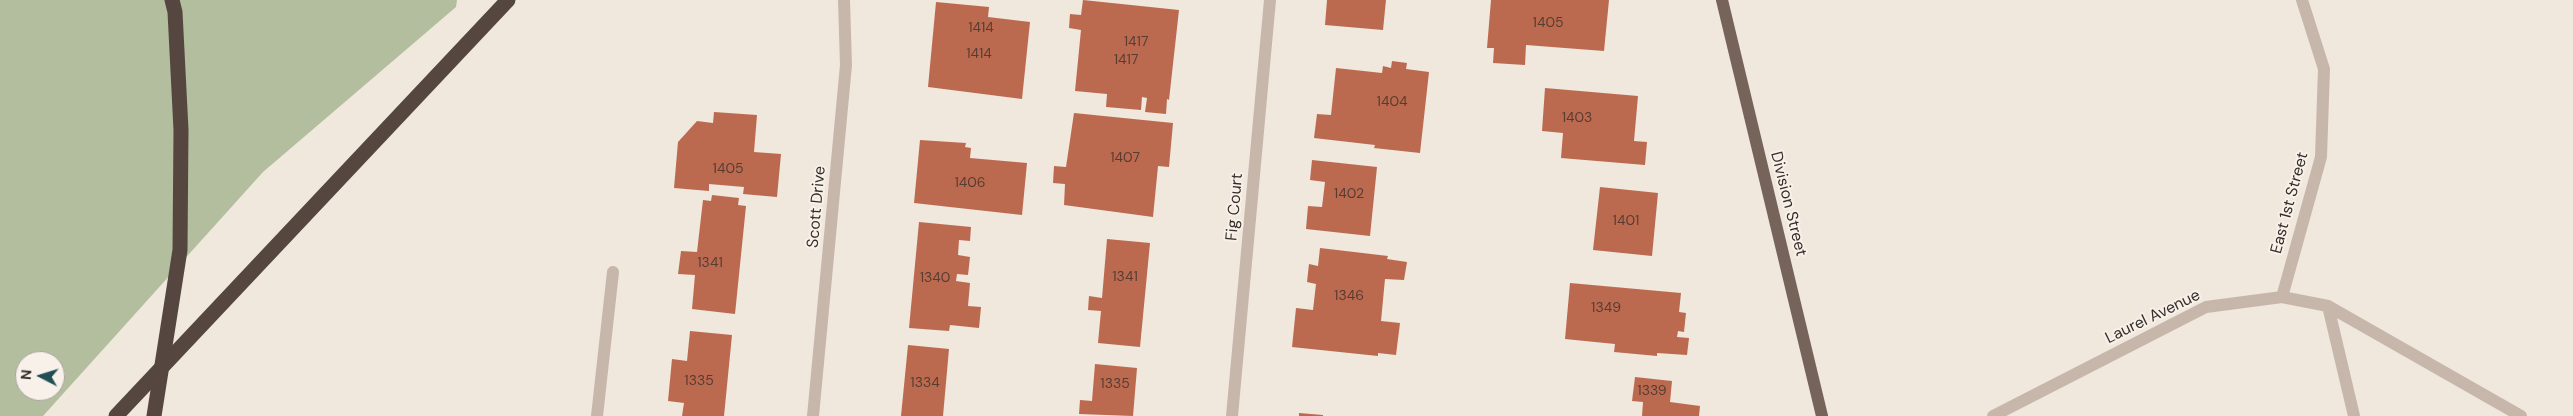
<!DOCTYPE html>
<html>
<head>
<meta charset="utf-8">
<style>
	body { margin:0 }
	#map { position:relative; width:2573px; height:416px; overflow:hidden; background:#f0e7dd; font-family:"DM Sans",sans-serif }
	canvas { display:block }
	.north { position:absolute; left:15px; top:351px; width:50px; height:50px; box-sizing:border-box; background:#f8f1e9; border:1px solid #aaa39c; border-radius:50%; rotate:275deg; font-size:14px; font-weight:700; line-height:20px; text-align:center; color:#352d29 }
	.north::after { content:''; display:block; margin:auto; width:18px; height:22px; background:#224f53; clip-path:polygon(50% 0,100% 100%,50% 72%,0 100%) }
</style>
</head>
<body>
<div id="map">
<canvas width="2573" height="416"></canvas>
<div class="north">N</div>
</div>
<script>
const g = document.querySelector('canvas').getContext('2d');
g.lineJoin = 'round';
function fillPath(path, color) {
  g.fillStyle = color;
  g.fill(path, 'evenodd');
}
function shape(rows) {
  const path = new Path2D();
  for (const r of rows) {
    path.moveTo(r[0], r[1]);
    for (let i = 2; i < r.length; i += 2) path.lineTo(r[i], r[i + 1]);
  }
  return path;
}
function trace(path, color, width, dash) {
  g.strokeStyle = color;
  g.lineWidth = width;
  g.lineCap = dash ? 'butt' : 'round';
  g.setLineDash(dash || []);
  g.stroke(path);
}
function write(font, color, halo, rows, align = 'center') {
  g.font = font + ' "DM Sans",sans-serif';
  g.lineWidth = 4;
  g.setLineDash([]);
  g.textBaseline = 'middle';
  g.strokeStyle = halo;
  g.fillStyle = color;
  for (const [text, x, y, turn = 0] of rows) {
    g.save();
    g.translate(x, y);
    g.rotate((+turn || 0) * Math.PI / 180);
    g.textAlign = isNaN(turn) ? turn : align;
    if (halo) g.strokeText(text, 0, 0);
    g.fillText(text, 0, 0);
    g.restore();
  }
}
fillPath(shape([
	[0,0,457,0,456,7,263,172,43,416,0,416],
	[25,361,55,361,55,391,25,391]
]), '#b3be9e');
fillPath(shape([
	[1083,0,1179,10,1169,100,1167,99,1166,114,1145,112,1147,98,1142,97,1141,110,1106,107,1107,94,1075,91,1081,30,1069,28,1070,14,1081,15],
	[1327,0,1386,0,1383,30,1325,25],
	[1491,0,1609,0,1604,51,1526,45,1525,65,1493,63,1494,48,1487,48],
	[936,2,989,7,988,17,1030,22,1022,99,928,87],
	[1392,61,1407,63,1406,69,1429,72,1420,153,1374,148,1375,145,1314,138,1317,114,1331,115,1336,68,1382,73,1383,66,1391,68],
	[1545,88,1638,96,1634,141,1647,142,1645,165,1561,158,1563,133,1542,131],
	[714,112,757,115,754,152,781,154,777,197,743,194,744,187,709,184,709,191,674,188,678,142,697,121,713,123],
	[1074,113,1173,123,1169,167,1158,166,1153,217,1064,205,1065,184,1053,183,1054,166,1066,167],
	[920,140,966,143,965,147,971,148,970,158,1027,163,1022,215,914,203],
	[1312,160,1377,167,1370,236,1306,229,1308,206,1322,207,1325,182,1310,180],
	[1600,187,1658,193,1652,256,1593,250],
	[712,195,739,198,738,205,746,206,735,314,692,309,695,275,678,274,681,251,697,252,703,200,711,201],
	[919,222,971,227,970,241,959,240,958,255,970,257,968,275,957,274,956,281,970,283,968,306,981,307,979,328,950,325,949,331,909,328],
	[1107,239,1150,243,1140,347,1098,343,1101,311,1088,310,1089,296,1102,298],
	[1320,248,1388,256,1387,259,1407,262,1404,280,1385,279,1381,321,1400,323,1396,355,1378,353,1378,356,1292,347,1296,308,1313,310,1316,284,1307,282,1309,264,1318,266],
	[1570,283,1681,293,1679,312,1686,313,1684,332,1678,331,1677,337,1689,338,1687,355,1657,353,1657,356,1614,352,1615,344,1565,339],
	[690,331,732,335,724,416,682,416,684,403,668,401,672,359,687,361],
	[908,345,949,349,943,416,901,416],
	[1095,364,1137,368,1133,416,1079,414,1080,400,1092,401],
	[1635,377,1672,381,1670,402,1700,406,1699,416,1642,416,1643,402,1632,401],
	[1299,413,1323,415,1323,416,1299,416]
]), '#bc6a4f');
trace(shape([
	[2282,297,2321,157,2324,69,2302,0],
	[2328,306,2354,416],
	[597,416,613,272],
	[813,416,846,65,844,0],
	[1232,416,1270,0],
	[1993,416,2206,307,2282,297,2328,306,2521,416]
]), '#c7b7aa', 12);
trace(shape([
	[1722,0,1822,416]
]), '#76645b', 12);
trace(shape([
	[116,416,508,0]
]), '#554740', 15);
trace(shape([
	[154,416,180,250,181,130,175,12,172,0]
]), '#554740', 15);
write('14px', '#573c32', null, [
	["1405",1548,23],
	["1414",981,28],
	["1417",1136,42],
	["1414",979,54],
	["1417",1126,60],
	["1404",1392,102],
	["1403",1577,118],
	["1407",1125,158],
	["1405",728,169],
	["1406",970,183],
	["1402",1349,194],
	["1401",1626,221],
	["1341",710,263],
	["1341",1125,277],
	["1340",935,278],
	["1346",1349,296],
	["1349",1606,308],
	["1335",699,381],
	["1334",925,383],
	["1335",1115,384],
	["1339",1652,391]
]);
write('16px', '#352d29', '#f8f1e9', [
	["East 1st Street",2290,203,-75],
	["Division Street",1788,204,76],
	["Scott Drive",817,207,-85],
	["Fig Court",1235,207,-85],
	["Laurel Avenue",2153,317,-26]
]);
</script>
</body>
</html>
